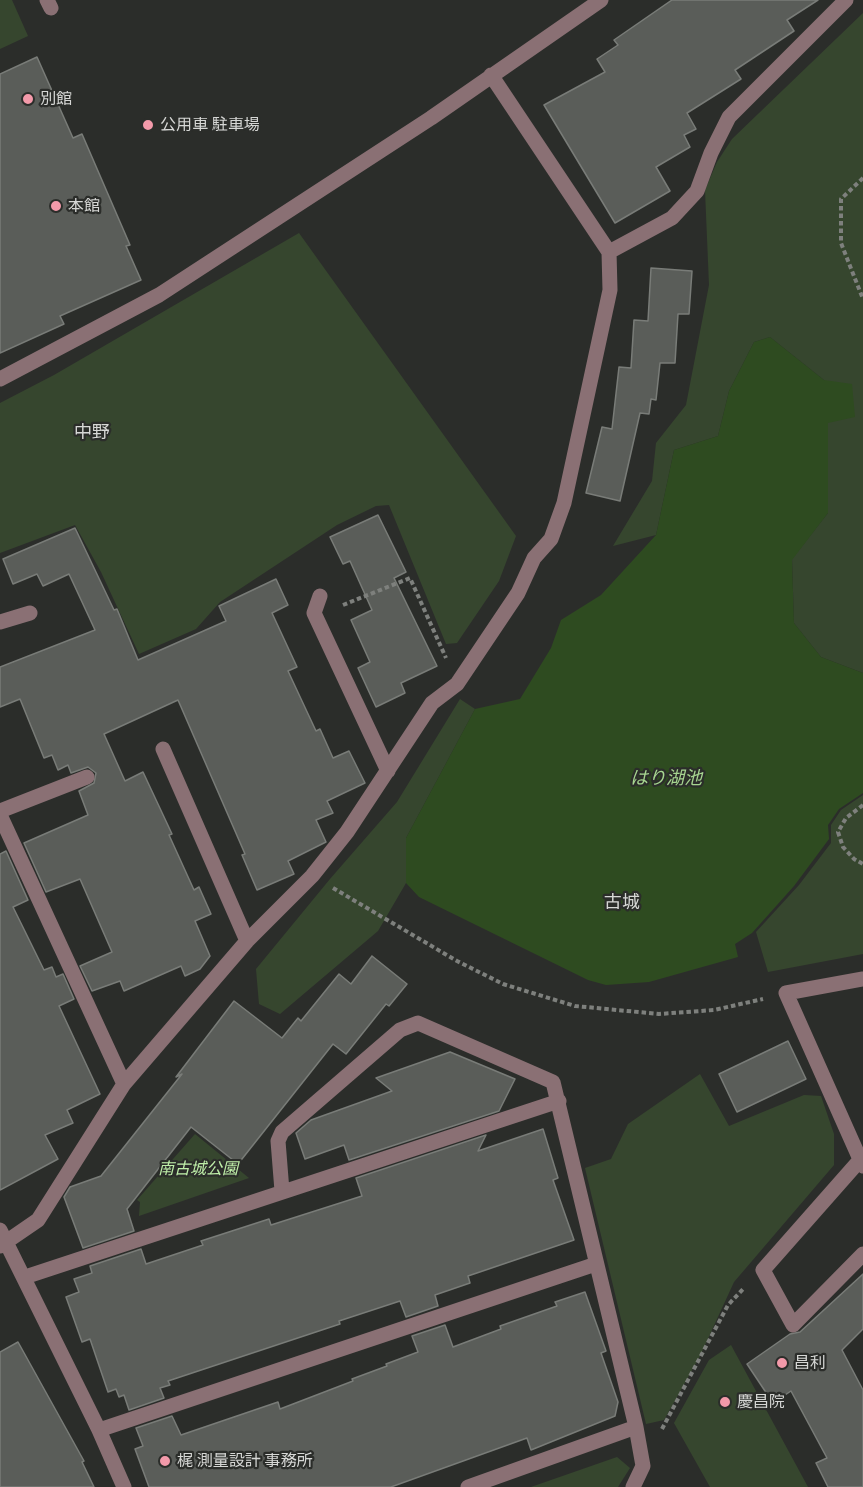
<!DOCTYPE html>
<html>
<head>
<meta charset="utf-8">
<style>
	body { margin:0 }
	canvas { display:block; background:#2b2d2a }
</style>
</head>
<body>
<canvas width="863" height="1487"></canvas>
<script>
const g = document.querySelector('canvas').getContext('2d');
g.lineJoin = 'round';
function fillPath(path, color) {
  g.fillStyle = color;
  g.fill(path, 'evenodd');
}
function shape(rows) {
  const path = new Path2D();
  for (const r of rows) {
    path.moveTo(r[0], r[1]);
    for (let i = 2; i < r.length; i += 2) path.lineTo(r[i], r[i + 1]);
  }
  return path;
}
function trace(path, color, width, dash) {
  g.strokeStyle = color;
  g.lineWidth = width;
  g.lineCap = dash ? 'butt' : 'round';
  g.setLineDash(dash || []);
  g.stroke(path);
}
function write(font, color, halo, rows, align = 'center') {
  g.font = font + ' Merriweather,"Noto Sans JP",serif';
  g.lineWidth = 4.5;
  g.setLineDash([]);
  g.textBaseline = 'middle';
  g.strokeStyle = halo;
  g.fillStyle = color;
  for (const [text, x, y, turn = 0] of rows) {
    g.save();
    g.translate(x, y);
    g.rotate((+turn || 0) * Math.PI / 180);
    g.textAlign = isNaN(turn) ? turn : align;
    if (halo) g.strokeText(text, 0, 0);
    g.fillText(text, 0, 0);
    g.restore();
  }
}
fillPath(shape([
	[0,0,12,0,28,36,0,49],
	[863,13,863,673,821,657,794,623,792,559,828,513,828,422,824,380,770,337,754,342,729,391,718,436,674,450,656,535,613,546,652,481,656,443,686,405,709,285,705,190,717,162,732,139],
	[299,233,516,536,499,581,457,643,446,644,389,505,376,506,337,525,220,602,196,629,139,654,101,572,75,525,0,553,0,403,54,375],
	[460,699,475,709,406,838,406,883,378,931,280,1014,259,1004,256,969,330,879,397,802],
	[863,795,863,954,768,972,756,932,799,885,831,843,831,825,841,810],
	[700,1074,729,1126,804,1095,821,1096,834,1134,834,1165,734,1282,700,1356,664,1420,646,1424,585,1168,611,1159,628,1124],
	[195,1134,249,1178,139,1216,140,1202,137,1200],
	[731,1345,808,1487,710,1487,674,1423,709,1360],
	[617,1457,630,1468,618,1487,531,1487]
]), '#36462e');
fillPath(shape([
	[770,337,824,380,852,384,855,417,828,423,828,513,792,560,794,623,821,657,863,673,863,793,839,809,828,825,829,839,794,886,752,933,735,944,738,957,649,982,606,985,588,980,419,897,406,883,406,838,475,709,520,699,551,648,561,620,601,595,656,535,674,450,718,436,729,391,754,342]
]), '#2e4b20');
const building = shape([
	[672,0,818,0,787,20,794,31,735,70,741,79,687,113,696,129,684,135,690,147,656,167,670,191,615,223,544,105,605,72,597,59,618,45,614,40,672,0],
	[37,57,73,138,82,134,130,245,126,246,141,280,60,316,64,324,0,353,0,74,37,57],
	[651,268,692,271,689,314,678,314,675,363,660,363,656,400,651,399,649,414,640,413,620,501,586,493,602,427,612,429,619,367,631,368,634,320,648,321,651,268],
	[378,515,406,572,394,578,437,666,401,683,405,693,376,707,358,668,370,662,351,620,372,610,350,561,343,564,330,537,378,515],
	[75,528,114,610,117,609,138,660,226,621,219,606,276,579,288,605,272,613,297,667,288,671,316,731,320,729,333,758,349,751,365,783,327,801,333,813,316,820,326,842,288,861,294,874,257,890,242,855,245,854,178,700,104,734,125,781,143,772,172,834,169,835,194,890,199,887,211,914,195,921,210,956,200,969,185,976,181,966,124,991,120,981,92,991,80,966,112,952,80,879,46,892,24,843,88,815,79,791,94,783,96,773,88,767,71,773,68,765,58,770,52,755,44,758,20,699,0,707,0,667,95,630,69,574,43,586,37,574,13,584,3,559,75,528],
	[6,851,28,900,13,907,44,970,52,967,56,977,63,974,74,999,59,1006,100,1094,67,1110,73,1123,45,1135,58,1159,0,1190,0,854,6,851],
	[372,956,407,984,389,1006,386,1004,346,1054,333,1044,238,1164,191,1127,127,1209,134,1231,83,1248,64,1197,70,1187,101,1176,182,1074,176,1077,234,1001,282,1038,298,1018,301,1021,339,974,351,984,372,956],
	[788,1041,806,1079,737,1112,719,1074,788,1041],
	[450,1052,515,1079,499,1111,349,1160,344,1145,305,1159,296,1133,311,1120,392,1091,376,1078,450,1052],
	[543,1129,558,1178,553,1180,574,1240,468,1276,470,1283,435,1295,438,1306,406,1317,400,1301,339,1321,340,1324,168,1381,170,1385,160,1388,164,1398,129,1410,124,1395,119,1397,116,1389,108,1392,90,1339,82,1342,66,1297,79,1292,74,1279,92,1273,90,1266,141,1249,146,1264,203,1245,201,1241,269,1219,271,1225,362,1196,356,1178,486,1135,478,1151,543,1129],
	[863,1274,863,1329,842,1350,863,1390,863,1487,828,1487,816,1463,827,1458,791,1391,773,1403,747,1364,790,1334,800,1332,863,1274],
	[585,1292,606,1351,601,1353,618,1402,615,1416,531,1450,527,1438,391,1487,149,1487,135,1449,143,1446,136,1428,172,1416,181,1435,278,1402,280,1409,353,1381,352,1379,387,1366,386,1364,418,1352,412,1336,445,1325,453,1347,501,1329,500,1326,557,1306,555,1302,585,1292],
	[18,1342,84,1461,82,1462,94,1487,0,1487,0,1352,18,1342]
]);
fillPath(building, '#5a5d59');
trace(building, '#797c78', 1.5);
trace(shape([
	[863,178,841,199,841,243,863,299],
	[343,605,410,578,446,658],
	[863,805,846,818,838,832,843,847,854,859,863,864],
	[333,888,457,961,503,984,575,1006,659,1014,714,1010,763,999],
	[662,1429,728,1305,744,1288]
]), '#7e807d', 4, [4.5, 3]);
trace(shape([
	[47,0,51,8],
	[491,75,609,252],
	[0,379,159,295,431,118,601,0],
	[320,596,314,613,388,771],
	[0,622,30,613],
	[163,749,247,941],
	[0,811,87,777],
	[0,815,124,1084],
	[863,979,786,993,863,1166],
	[860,1160,763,1270,793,1325,863,1254],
	[282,1191,278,1141,282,1132,400,1030,418,1023,553,1082,636,1427,643,1466,633,1487],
	[0,1230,99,1430,124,1487],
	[0,1246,38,1220,124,1084,247,941,312,876,347,832,432,703,457,684,518,593,534,558,551,539,564,503,610,290,609,252,672,218,697,191,711,153,729,117,846,0],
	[25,1277,559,1101],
	[99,1430,596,1264],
	[468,1487,636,1427]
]), '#8a7074', 15);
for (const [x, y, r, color] of [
	[28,99,6,"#f39aaa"],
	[148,125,6,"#f39aaa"],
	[56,206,6,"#f39aaa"],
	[782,1363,6,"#f39aaa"],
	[725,1402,6,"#f39aaa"],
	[165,1461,6,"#f39aaa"]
]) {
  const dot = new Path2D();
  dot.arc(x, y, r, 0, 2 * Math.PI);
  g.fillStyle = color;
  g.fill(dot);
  trace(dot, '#2b2d2a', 2);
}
write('16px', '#d6d7d5', '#2b2d2a', [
	["別館",40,99],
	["公用車 駐車場",160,125],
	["本館",68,206],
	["昌利",794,1363],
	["慶昌院",737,1402],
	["梶 測量設計 事務所",177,1461]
], 'left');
write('italic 16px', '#beeea8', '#2b2d2a', [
	["南古城公園",198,1169]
]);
write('18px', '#d6d7d5', '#2b2d2a', [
	["中野",92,433],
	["古城",622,903]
]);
write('italic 18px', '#a6d590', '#2b2d2a', [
	["はり湖池",666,779]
]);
</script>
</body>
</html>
